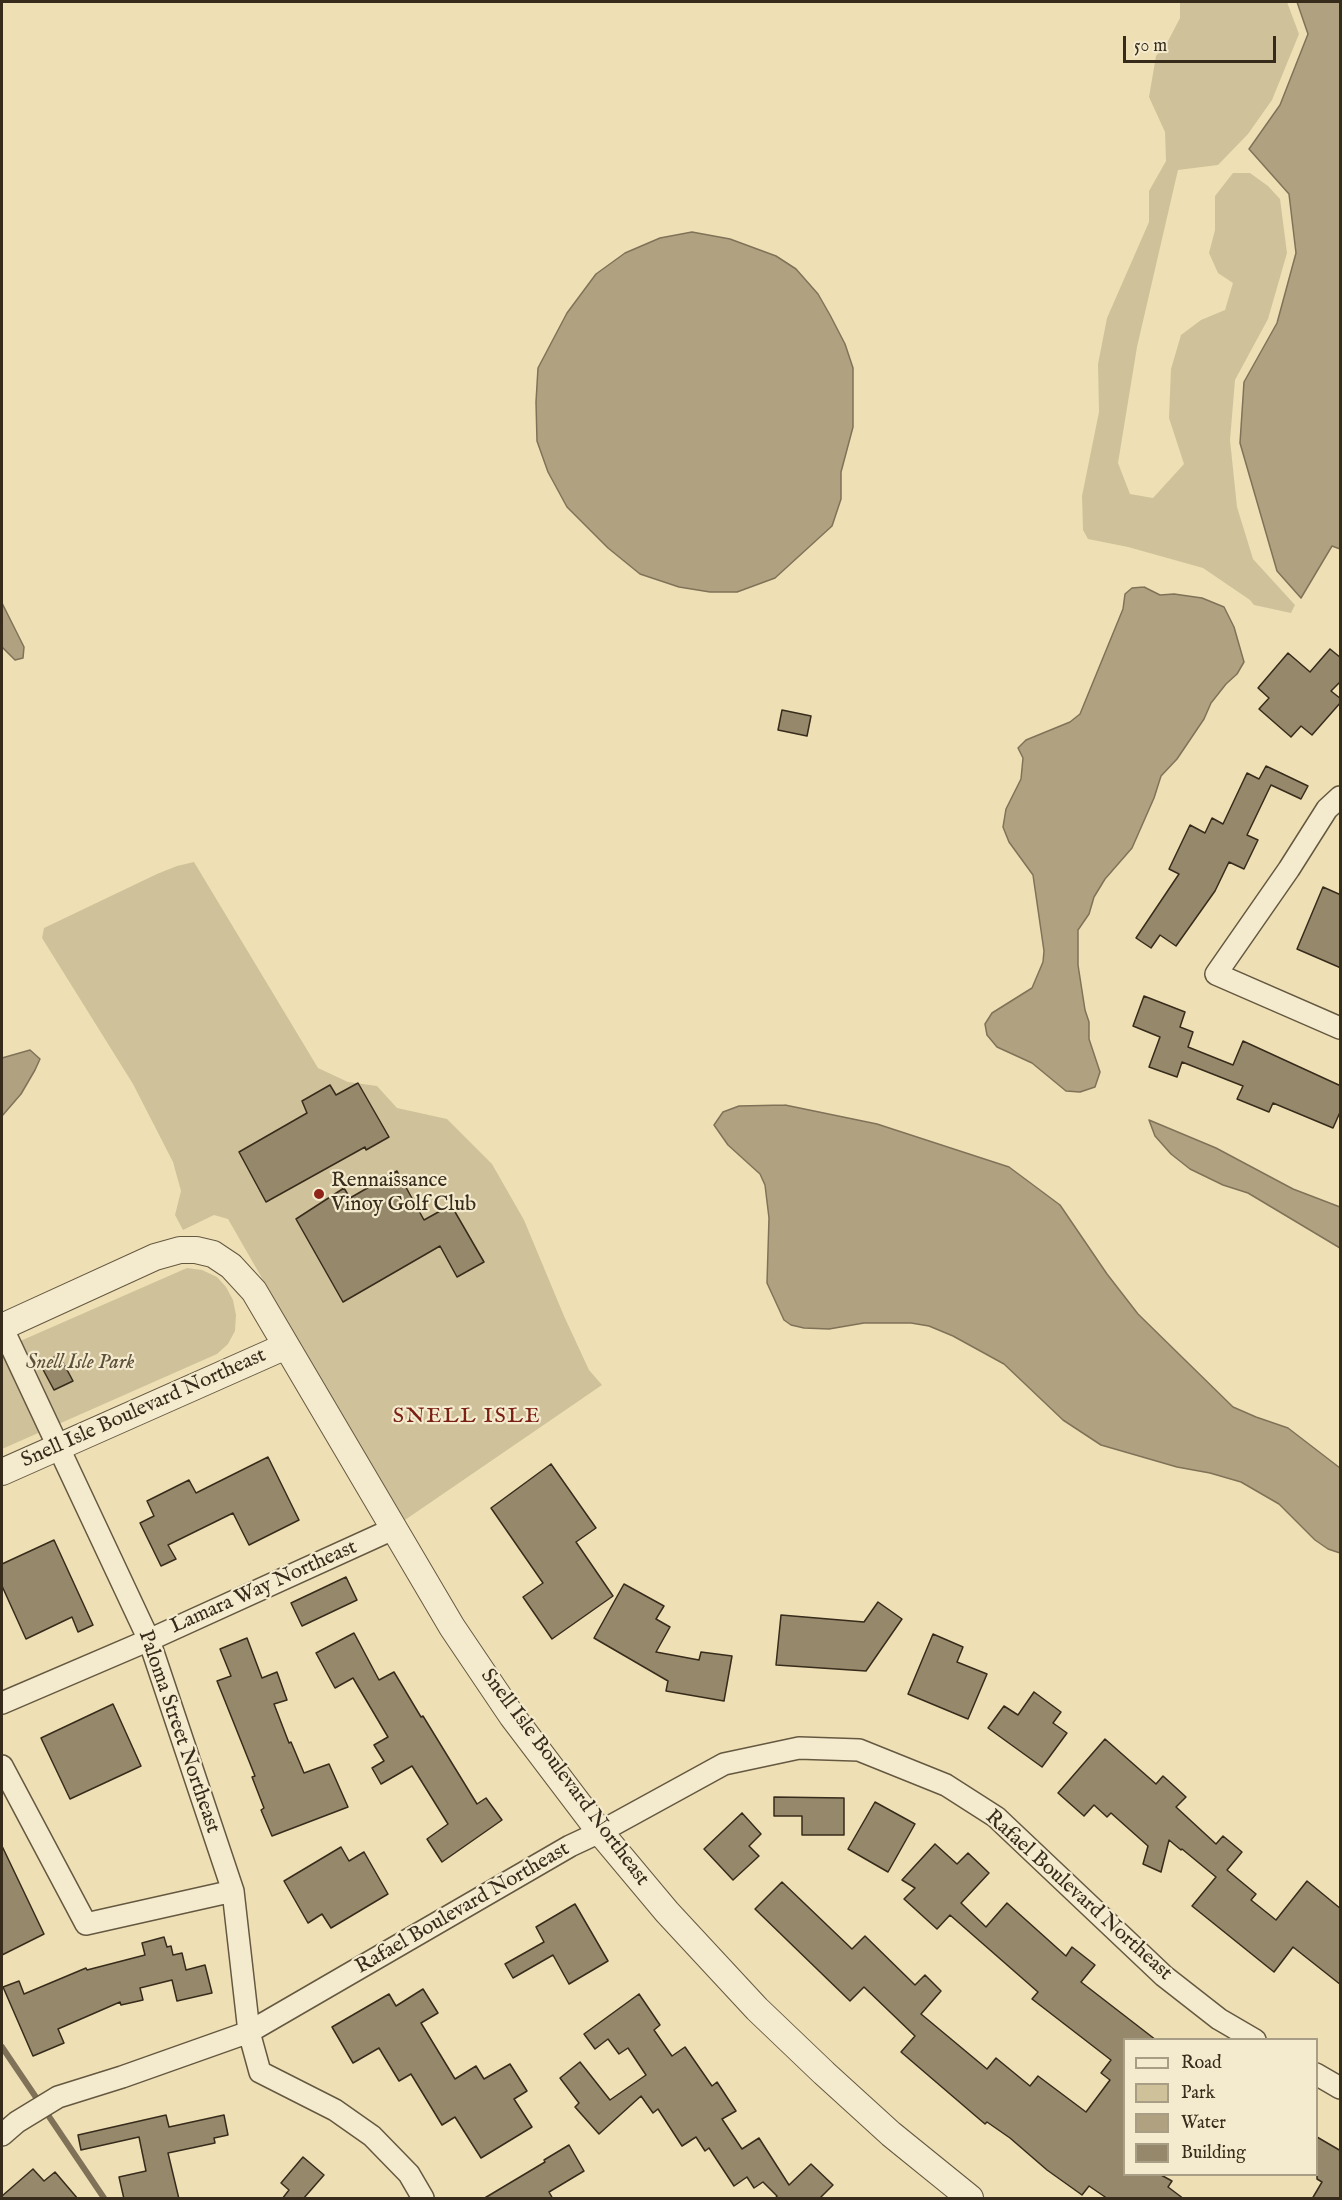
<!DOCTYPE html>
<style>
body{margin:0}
#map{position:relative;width:1342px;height:2200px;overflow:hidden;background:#eee0b4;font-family:"IM FELL English",serif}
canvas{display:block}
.frame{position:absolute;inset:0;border:3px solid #372b1b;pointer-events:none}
.legend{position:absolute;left:1123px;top:2038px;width:195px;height:138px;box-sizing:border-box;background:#f4ebce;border:2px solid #a89e86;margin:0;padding:8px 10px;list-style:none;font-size:18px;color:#372b1b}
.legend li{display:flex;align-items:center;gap:12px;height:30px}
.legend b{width:30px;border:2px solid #a89e86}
.scale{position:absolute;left:1123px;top:36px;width:153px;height:27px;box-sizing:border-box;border:3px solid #372b1b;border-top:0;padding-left:8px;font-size:18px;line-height:21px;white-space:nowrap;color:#372b1b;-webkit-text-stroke:4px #f4ebce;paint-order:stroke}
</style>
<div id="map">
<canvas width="1342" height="2200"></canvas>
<div class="frame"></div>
<ul class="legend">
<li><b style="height:8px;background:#f4ebce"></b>Road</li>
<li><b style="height:16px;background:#cfc19a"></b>Park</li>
<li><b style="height:16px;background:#b0a280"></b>Water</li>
<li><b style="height:16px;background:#96896b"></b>Building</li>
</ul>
<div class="scale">50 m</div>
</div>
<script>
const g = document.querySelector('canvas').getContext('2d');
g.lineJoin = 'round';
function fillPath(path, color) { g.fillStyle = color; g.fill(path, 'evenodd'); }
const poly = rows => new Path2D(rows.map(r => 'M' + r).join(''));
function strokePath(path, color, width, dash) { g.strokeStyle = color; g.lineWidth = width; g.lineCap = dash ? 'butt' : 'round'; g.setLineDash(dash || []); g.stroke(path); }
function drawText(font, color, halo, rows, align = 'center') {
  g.font = font + ' "IM FELL English",serif'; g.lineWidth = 4.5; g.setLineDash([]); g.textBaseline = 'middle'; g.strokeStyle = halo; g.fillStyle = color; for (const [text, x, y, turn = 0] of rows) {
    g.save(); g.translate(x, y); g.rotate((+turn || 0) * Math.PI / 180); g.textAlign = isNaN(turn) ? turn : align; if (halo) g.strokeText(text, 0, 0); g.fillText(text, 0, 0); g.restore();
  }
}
fillPath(poly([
 [1180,2,1287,2,1299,34,1272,100,1248,134,1218,165,1178,170,1137,347,1118,463,1130,494,1153,498,1184,464,1169,418,1171,369,1181,335,1201,320,1225,310,1233,283,1218,273,1209,253,1215,230,1215,196,1233,173,1250,173,1268,186,1280,199,1287,253,1268,319,1235,380,1230,440,1237,507,1253,559,1295,605,1291,613,1254,605,1250,600,1203,568,1128,547,1088,539,1083,530,1082,496,1099,412,1098,364,1107,318,1149,222,1149,191,1166,161,1165,132,1149,97,1156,56,1167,43,1180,18],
 [194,862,318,1068,348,1082,377,1086,397,1108,447,1119,492,1164,524,1220,564,1316,589,1370,602,1385,402,1522,228,1219,214,1215,183,1230,175,1215,181,1191,173,1162,133,1084,42,938,44,928,157,874,177,866],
 [187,1268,202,1270,217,1277,226,1287,233,1300,236,1315,235,1331,228,1344,217,1354,2,1449,2,1349]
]), '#cfc19a');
const water = poly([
 [1297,2,1340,2,1340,549,1332,546,1301,598,1277,571,1240,443,1244,382,1277,323,1296,253,1289,194,1249,149,1280,105,1308,34,1297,2],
 [692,232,730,239,776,256,796,269,818,294,830,315,845,344,853,368,853,427,841,472,841,499,832,526,775,578,737,592,710,592,679,587,640,574,608,548,567,507,548,472,537,441,536,402,538,368,567,313,596,274,625,253,660,238,692,232],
 [1144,587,1160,595,1174,594,1202,598,1224,607,1234,627,1244,662,1237,674,1226,684,1211,703,1204,719,1177,759,1161,776,1154,798,1132,848,1105,879,1094,897,1089,914,1078,930,1078,965,1085,1010,1089,1022,1089,1039,1100,1072,1095,1087,1080,1092,1066,1091,1032,1063,997,1047,987,1035,985,1024,992,1013,1032,988,1043,962,1044,951,1033,875,1009,842,1003,827,1006,809,1021,779,1023,758,1018,748,1026,740,1070,722,1080,714,1123,609,1125,594,1132,588,1144,587],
 [2,603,24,647,23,658,15,660,2,647,2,603],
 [30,1050,40,1059,35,1070,21,1094,2,1116,2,1058,30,1050],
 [785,1105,877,1124,1009,1167,1060,1205,1107,1274,1138,1314,1233,1407,1256,1417,1288,1428,1340,1468,1340,1553,1328,1549,1315,1540,1279,1504,1241,1482,1210,1473,1177,1467,1101,1445,1063,1420,1004,1364,953,1336,929,1326,911,1323,864,1323,829,1329,804,1328,791,1325,784,1320,767,1283,769,1218,765,1185,760,1174,728,1145,714,1125,723,1112,739,1106,785,1105],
 [1149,1120,1216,1148,1293,1189,1340,1207,1340,1248,1248,1193,1223,1185,1190,1169,1171,1154,1155,1136,1149,1120]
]);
fillPath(water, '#b0a280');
strokePath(water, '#807258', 1.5);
strokePath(poly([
 [2,2047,104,2198]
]), '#807258', 6);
const building = poly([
 [1330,649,1341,658,1341,681,1331,691,1341,699,1341,702,1312,735,1301,726,1291,737,1259,709,1269,698,1258,688,1288,653,1310,672,1330,649],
 [782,710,811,716,807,736,778,730,782,710],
 [1266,766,1308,786,1301,799,1271,785,1247,835,1258,840,1244,869,1229,862,1215,891,1176,946,1160,935,1151,948,1136,938,1179,874,1169,869,1190,825,1205,833,1212,818,1223,824,1247,773,1259,779,1266,766],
 [1323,887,1341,895,1341,968,1297,949,1323,887],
 [1144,996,1185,1012,1180,1027,1193,1032,1188,1047,1233,1065,1243,1041,1341,1086,1341,1110,1333,1128,1273,1103,1269,1112,1237,1099,1243,1086,1182,1062,1177,1077,1149,1067,1160,1037,1133,1026,1144,996],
 [358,1083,389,1137,366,1150,365,1147,266,1202,239,1152,307,1113,302,1101,330,1085,336,1095,358,1083],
 [397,1171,424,1220,451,1205,484,1262,457,1277,440,1246,343,1302,296,1219,344,1188,350,1198,397,1171],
 [59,1355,73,1381,54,1390,40,1364,59,1355],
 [268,1457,299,1520,249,1545,233,1513,168,1545,176,1559,161,1566,140,1523,154,1516,147,1501,189,1480,196,1493,268,1457],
 [551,1464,596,1528,576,1542,613,1596,552,1639,523,1597,543,1583,491,1508,551,1464],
 [54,1540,93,1625,78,1632,72,1617,26,1639,2,1586,2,1564,54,1540],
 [346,1577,357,1600,302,1626,291,1603,346,1577],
 [624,1584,664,1606,656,1619,670,1627,656,1652,699,1660,701,1652,732,1656,724,1701,666,1691,668,1681,594,1638,624,1584],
 [878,1602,902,1619,866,1671,776,1665,781,1615,864,1622,878,1602],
 [354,1633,379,1680,394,1672,421,1717,423,1716,477,1804,486,1798,502,1820,442,1862,427,1839,448,1824,412,1766,381,1784,372,1768,384,1761,374,1745,388,1737,353,1678,335,1688,316,1653,354,1633],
 [933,1634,963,1647,957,1662,987,1674,968,1719,908,1694,933,1634],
 [247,1638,262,1678,277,1672,287,1700,274,1704,289,1743,291,1742,304,1773,329,1764,348,1807,272,1836,261,1810,264,1808,252,1777,255,1776,217,1681,231,1676,220,1649,247,1638],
 [1034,1692,1061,1712,1053,1723,1067,1733,1042,1767,988,1728,1004,1706,1018,1715,1034,1692],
 [113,1704,141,1766,70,1799,41,1738,113,1704],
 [1105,1739,1156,1784,1163,1776,1186,1797,1176,1807,1216,1844,1223,1836,1242,1852,1227,1870,1256,1894,1251,1900,1276,1920,1307,1881,1341,1909,1341,1985,1293,1947,1274,1972,1192,1906,1216,1877,1182,1849,1181,1850,1169,1840,1161,1872,1143,1864,1148,1846,1111,1813,1107,1817,1094,1805,1084,1816,1058,1793,1105,1739],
 [774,1797,844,1798,844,1835,802,1835,802,1816,774,1816,774,1797],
 [875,1802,915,1824,888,1872,848,1849,875,1802],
 [742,1813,761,1834,749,1846,759,1856,733,1880,704,1849,742,1813],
 [935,1844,957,1864,968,1853,989,1873,961,1903,986,1927,1007,1903,1066,1956,1072,1947,1095,1965,1081,1982,1156,2040,1125,2040,1125,2175,1161,2175,1172,2181,1168,2187,1184,2199,1108,2199,1089,2186,1082,2195,1047,2170,1010,2138,987,2122,985,2124,901,2052,915,2036,864,1987,850,2001,755,1909,782,1882,852,1949,865,1936,915,1985,925,1975,941,1991,921,2014,987,2069,996,2058,1030,2086,1038,2076,1086,2112,1110,2080,1101,2073,1111,2060,1032,1999,1038,1992,950,1915,937,1929,904,1899,915,1888,902,1880,935,1844],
 [2,1846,44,1934,2,1955,2,1846],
 [341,1847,349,1861,364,1852,388,1894,331,1928,322,1914,308,1923,284,1881,341,1847],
 [575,1904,608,1961,569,1984,553,1955,513,1978,505,1964,544,1942,536,1927,575,1904],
 [164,1937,167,1947,171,1946,173,1955,182,1953,186,1970,205,1965,212,1993,177,2001,172,1980,140,1988,143,2000,121,2005,120,2002,58,2029,64,2043,33,2056,3,1987,19,1981,24,1994,86,1968,87,1970,145,1955,142,1943,164,1937],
 [423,1989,438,2013,421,2023,455,2079,476,2066,484,2079,510,2064,527,2091,514,2099,532,2127,481,2158,455,2117,442,2125,411,2074,399,2081,379,2048,353,2063,332,2027,389,1994,396,2006,423,1989],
 [639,1994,660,2025,654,2030,672,2056,685,2047,712,2086,717,2082,736,2111,722,2119,742,2149,759,2138,789,2185,811,2164,833,2185,819,2199,775,2199,777,2196,763,2182,754,2188,747,2177,734,2186,709,2148,705,2151,696,2137,682,2146,658,2109,653,2113,641,2096,599,2134,575,2107,579,2103,560,2078,580,2062,610,2100,646,2075,628,2048,619,2054,608,2039,595,2049,584,2034,639,1994],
 [166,2115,169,2127,224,2115,228,2135,214,2138,215,2143,168,2153,179,2199,124,2199,119,2177,146,2171,139,2137,81,2150,78,2135,166,2115],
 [1317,2137,1341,2151,1341,2199,1312,2199,1322,2182,1317,2179,1317,2137],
 [569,2145,584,2171,549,2192,553,2199,483,2199,545,2162,544,2160,569,2145],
 [303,2157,324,2175,303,2199,282,2199,289,2190,281,2183,303,2157],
 [33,2169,44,2181,55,2172,78,2199,2,2199,2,2196,33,2169]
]);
fillPath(building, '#96896b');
strokePath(building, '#372b1b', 1.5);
const minor = poly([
 [1340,797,1327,809,1289,869,1216,974,1340,1028],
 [2,1327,149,1640,233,1891,249,2032,570,1846,600,1832,724,1764,799,1748,859,1750,946,1785,996,1817,1164,1976,1219,2019,1255,2040],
 [2,1703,149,1640,393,1529],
 [2,1766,86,1924,233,1891],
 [1316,2074,1340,2088],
 [2,2135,17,2122,58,2097,122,2077,249,2032,260,2072,335,2110,372,2136,409,2174,423,2198]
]);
const tertiary = poly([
 [2,1327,155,1257,180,1250,196,1250,213,1254,231,1266,254,1291,452,1627,512,1716,600,1832,667,1912,757,2009,824,2073,891,2134,970,2198],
 [2,1472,286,1346]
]);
strokePath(minor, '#655841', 24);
strokePath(tertiary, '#655841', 28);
strokePath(minor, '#f4ebce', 21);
strokePath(tertiary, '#f4ebce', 26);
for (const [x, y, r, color] of [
 [319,1194,6,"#8f2418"]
]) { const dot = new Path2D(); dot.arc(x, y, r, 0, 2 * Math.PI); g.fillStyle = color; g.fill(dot); strokePath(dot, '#f4ebce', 2); }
drawText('21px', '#372b1b', '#f4ebce', [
 ["Rennaissance",331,1182],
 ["Vinoy Golf Club",331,1206]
], 'left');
drawText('italic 21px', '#5d503b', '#f4ebce', [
 ["Snell Isle Park",80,1364]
]);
drawText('21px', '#372b1b', '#f4ebce', [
 ["Snell Isle Boulevard Northeast",144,1409,-24],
 ["Lamara Way Northeast",264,1588,-24],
 ["Paloma Street Northeast",178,1732,71],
 ["Snell Isle Boulevard Northeast",564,1778,53],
 ["Rafael Boulevard Northeast",1078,1896,42],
 ["Rafael Boulevard Northeast",463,1909,-30]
]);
g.letterSpacing = '1.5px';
drawText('22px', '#7a1f14', '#f4ebce', [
 ["SNELL ISLE",467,1417]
]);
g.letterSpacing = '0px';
</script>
